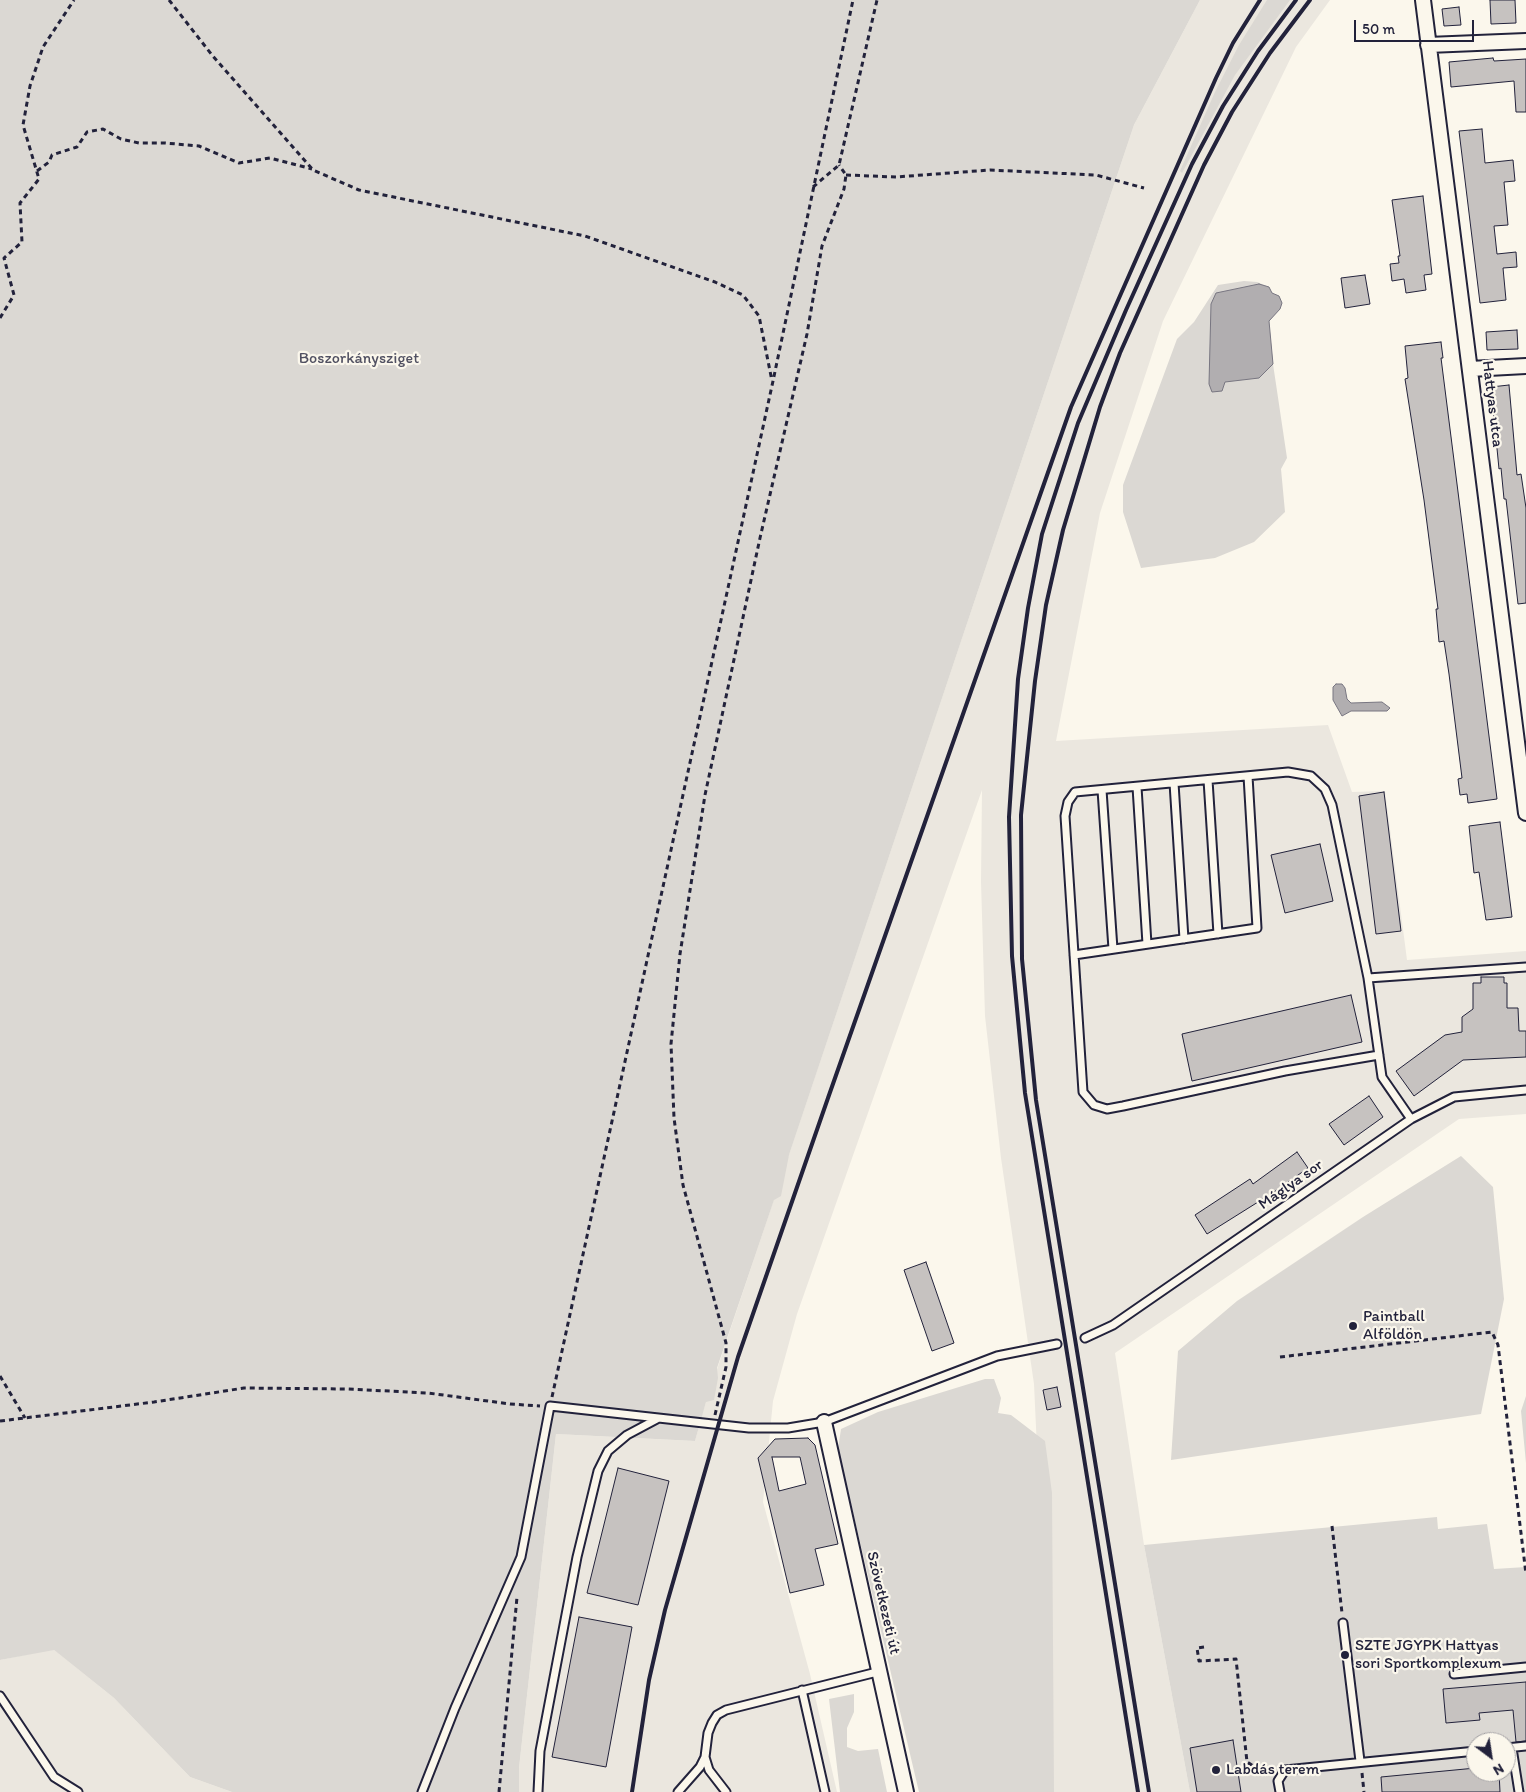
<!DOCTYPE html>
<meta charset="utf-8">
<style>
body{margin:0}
#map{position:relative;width:1526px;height:1792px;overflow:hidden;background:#fbf7ec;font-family:Itim,sans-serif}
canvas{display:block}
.north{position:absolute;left:1466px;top:1732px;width:50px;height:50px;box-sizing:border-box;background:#fbf7ec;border:1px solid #a4a2a5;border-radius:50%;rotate:149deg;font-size:14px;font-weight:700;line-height:20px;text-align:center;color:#22223b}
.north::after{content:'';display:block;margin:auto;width:18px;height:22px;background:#22223b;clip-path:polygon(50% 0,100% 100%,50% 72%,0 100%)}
.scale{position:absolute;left:1354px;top:20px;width:120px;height:22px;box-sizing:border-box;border:2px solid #22223b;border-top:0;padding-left:6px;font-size:15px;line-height:18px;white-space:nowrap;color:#22223b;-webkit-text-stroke:4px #fbf7ec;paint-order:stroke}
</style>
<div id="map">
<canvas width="1526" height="1792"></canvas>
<div class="north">N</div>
<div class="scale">50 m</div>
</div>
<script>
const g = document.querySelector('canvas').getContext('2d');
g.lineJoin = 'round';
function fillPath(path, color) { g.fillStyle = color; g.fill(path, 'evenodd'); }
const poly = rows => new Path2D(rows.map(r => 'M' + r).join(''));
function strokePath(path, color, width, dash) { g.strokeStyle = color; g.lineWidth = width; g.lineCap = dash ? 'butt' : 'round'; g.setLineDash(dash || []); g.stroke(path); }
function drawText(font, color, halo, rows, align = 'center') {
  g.font = font + ' Itim,sans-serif'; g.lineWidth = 4.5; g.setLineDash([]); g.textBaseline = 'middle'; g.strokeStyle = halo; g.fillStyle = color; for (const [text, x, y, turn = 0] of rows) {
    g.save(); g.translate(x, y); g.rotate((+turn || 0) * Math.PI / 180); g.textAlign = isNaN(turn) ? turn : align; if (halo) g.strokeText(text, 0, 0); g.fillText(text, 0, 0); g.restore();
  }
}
fillPath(poly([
 [1200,0,1330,0,1296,47,1163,321,1100,513,1056,741,1328,725,1352,792,1385,791,1407,960,1526,951,1526,1114,1459,1119,1115,1353,1144,1545,1190,1792,1053,1792,1034,1384,1001,1158,985,1016,981,882,982,790,797,1314,773,1401,763,1502,810,1674,837,1792,519,1792,519,1768,556,1434,695,1441,702,1414,1134,125],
 [53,1649,114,1698,190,1777,232,1792,0,1792,0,1660]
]), '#ebe7df');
fillPath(poly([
 [0,0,1200,0,1134,125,789,1155,781,1196,774,1200,717,1368,718,1378,714,1400,706,1402,695,1441,556,1434,519,1768,519,1792,232,1792,190,1777,114,1698,54,1650,0,1660],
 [1267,0,1290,0,1235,75,1182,173,1180,171,1215,92,1239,45],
 [1244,281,1257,282,1269,287,1272,293,1279,296,1282,303,1280,309,1269,321,1273,364,1287,458,1281,469,1285,512,1254,542,1215,558,1141,568,1123,512,1123,485,1177,339,1194,322,1218,285],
 [1461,1156,1493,1187,1504,1299,1481,1414,1171,1460,1178,1351,1237,1301,1363,1217],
 [985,1379,994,1379,1001,1398,998,1413,1011,1415,1045,1441,1052,1493,1054,1792,919,1792,838,1449,841,1429,878,1412],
 [1526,1396,1526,1463,1521,1411],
 [1437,1517,1438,1529,1487,1524,1494,1569,1526,1567,1526,1792,1190,1792,1144,1545],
 [1476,1742,1506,1742,1506,1772,1476,1772],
 [854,1694,854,1712,847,1728,847,1747,858,1751,878,1749,887,1792,840,1792,829,1699]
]), '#dbd8d3');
const water = poly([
 [1259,284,1269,287,1272,293,1279,296,1282,303,1280,309,1269,321,1273,364,1259,378,1225,382,1222,391,1212,392,1209,384,1211,304,1216,293,1259,284],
 [1336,684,1342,684,1345,688,1347,699,1351,703,1382,702,1390,708,1387,711,1351,711,1342,716,1333,700,1333,687,1336,684]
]);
fillPath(water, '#b1aeb0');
strokePath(water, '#787681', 1);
const building = poly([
 [1490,0,1515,0,1516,23,1491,24,1490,0],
 [1459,7,1461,25,1444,26,1442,9,1459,7],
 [1493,58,1494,61,1526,59,1526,112,1516,112,1514,81,1451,87,1449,62,1493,58],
 [1482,129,1485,163,1513,160,1515,181,1504,182,1508,225,1494,226,1497,254,1516,252,1517,267,1503,268,1506,300,1480,303,1459,131,1482,129],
 [1423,196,1432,274,1424,275,1426,290,1406,293,1404,279,1392,281,1390,264,1399,263,1398,256,1400,256,1392,200,1423,196],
 [1365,275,1370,304,1345,308,1341,278,1365,275],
 [1517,330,1518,349,1487,350,1486,332,1517,330],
 [1441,342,1443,358,1441,358,1497,799,1468,803,1467,794,1460,795,1458,779,1462,778,1449,674,1444,641,1439,642,1436,609,1438,609,1424,500,1405,379,1408,378,1405,346,1441,342],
 [1509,385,1517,475,1521,474,1526,508,1526,603,1518,604,1506,499,1504,499,1501,468,1499,469,1491,387,1509,385],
 [1384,792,1401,931,1376,934,1359,796,1384,792],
 [1500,822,1512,917,1486,920,1479,872,1474,873,1469,826,1500,822],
 [1320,844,1333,901,1285,913,1271,855,1320,844],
 [1481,977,1504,977,1504,983,1507,983,1507,1008,1518,1008,1519,1031,1526,1031,1526,1057,1463,1060,1414,1096,1396,1071,1445,1035,1462,1032,1462,1017,1473,1009,1473,983,1481,983,1481,977],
 [1351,995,1362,1042,1192,1081,1182,1034,1351,995],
 [1369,1096,1383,1117,1344,1145,1329,1124,1369,1096],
 [1297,1152,1308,1168,1274,1192,1207,1234,1195,1215,1250,1179,1253,1184,1297,1152],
 [926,1262,954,1343,932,1351,904,1270,926,1262],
 [1057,1387,1061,1407,1047,1410,1043,1390,1057,1387],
 [808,1438,815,1445,838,1544,815,1549,824,1585,790,1593,758,1458,775,1439,808,1438],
 [772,1457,800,1457,806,1484,779,1491,772,1457],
 [618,1468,669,1481,638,1605,587,1593,618,1468],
 [579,1617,632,1627,606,1767,552,1757,579,1617],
 [1526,1682,1526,1741,1516,1742,1513,1710,1479,1713,1480,1720,1446,1723,1443,1689,1526,1682],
 [1233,1740,1241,1792,1197,1792,1190,1748,1233,1740],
 [1476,1768,1476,1772,1499,1772,1500,1792,1382,1792,1381,1777,1476,1768]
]);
fillPath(building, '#c6c2c0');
strokePath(building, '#22223b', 1);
const service = poly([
 [1208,780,1218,934],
 [1174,783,1184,939],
 [1137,787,1147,944],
 [1102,790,1113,949],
 [1074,955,1257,928,1248,776],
 [1368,978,1382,1077,1411,1119],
 [1379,1055,1285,1071,1123,1106,1107,1109,1094,1105,1083,1092,1065,816,1068,802,1075,792,1288,772,1311,776,1325,789,1332,805,1368,978,1526,967],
 [1085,1338,1113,1325,1411,1119,1454,1097,1526,1090],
 [1343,1623,1360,1761],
 [1454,1674,1526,1667],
 [802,1690,825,1792],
 [0,1696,54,1777,78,1792],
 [1506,1748,1526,1746],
 [1512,1748,1519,1792],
 [705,1757,709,1770,726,1792],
 [422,1792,455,1708,521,1557,550,1406,749,1428,788,1428,824,1422,997,1356,1057,1344],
 [538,1792,540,1751,577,1557,598,1471,608,1451,627,1435,657,1419],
 [678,1792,700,1767,705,1757,708,1733,712,1723,717,1715,726,1710,881,1671],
 [1280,1792,1278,1781,1285,1770,1476,1751]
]);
const minor = poly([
 [1423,0,1526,813],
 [1428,45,1526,41],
 [1470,369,1526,366],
 [824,1422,906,1792]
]);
strokePath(service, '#22223b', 11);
strokePath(minor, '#22223b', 18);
strokePath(poly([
 [169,0,212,55,313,170,359,190,585,236,715,282,743,295,759,316,772,381],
 [37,171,49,162,52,155,77,147,87,132,103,129,121,139,139,143,165,143,199,146,239,163,270,158,312,169],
 [846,175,896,177,990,170,1096,175,1144,188],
 [813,187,839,165,877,0],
 [0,318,14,295,4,258,22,242,20,203,39,179,23,125,30,86,43,47,74,0],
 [1280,1357,1492,1332,1498,1345,1526,1574],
 [0,1376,25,1418],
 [552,1397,773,381,853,0],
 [715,1415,726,1367,726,1343,683,1185,674,1118,671,1044,680,954,705,795,760,538,807,334,822,246,844,189,846,175,839,165],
 [0,1421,154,1402,244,1388,348,1389,428,1393,510,1404,540,1406],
 [1332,1526,1342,1613],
 [1204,1647,1197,1648,1199,1661,1236,1659,1247,1762,1269,1776],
 [1362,1773,1364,1792],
 [499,1792,517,1597]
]), '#22223b', 3, [5, 4]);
strokePath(service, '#fbf7ec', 7);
strokePath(minor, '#fbf7ec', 14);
strokePath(poly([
 [632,1792,649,1680,665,1610,738,1357,828,1098,1071,407,1216,78,1233,43,1260,0],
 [1138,1792,1025,1093,1012,956,1009,817,1018,679,1028,608,1042,534,1078,423,1126,310,1192,164,1223,106,1258,51,1296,0],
 [1149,1792,1036,1100,1022,959,1021,815,1035,681,1046,605,1063,530,1100,407,1120,353,1204,165,1232,112,1270,53,1310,0]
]), '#22223b', 4);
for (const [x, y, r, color] of [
 [1353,1326,5,"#22223b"],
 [1345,1655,5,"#22223b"],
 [1216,1770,5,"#22223b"]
]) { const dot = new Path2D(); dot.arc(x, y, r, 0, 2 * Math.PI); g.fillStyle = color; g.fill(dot); strokePath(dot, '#fbf7ec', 2); }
drawText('16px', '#505061', '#fbf7ec', [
 ["Boszorkánysziget",359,359]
]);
drawText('16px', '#22223b', '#fbf7ec', [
 ["Hattyas utca",1492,404,83],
 ["Máglya sor",1291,1185,-35],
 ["Szövetkezeti út",883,1603,77]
]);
drawText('16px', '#22223b', '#fbf7ec', [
 ["Paintball",1363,1317],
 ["Alföldön",1363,1335],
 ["SZTE JGYPK Hattyas",1355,1646],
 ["sori Sportkomplexum",1355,1664],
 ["Labdás terem",1226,1770]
], 'left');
</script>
